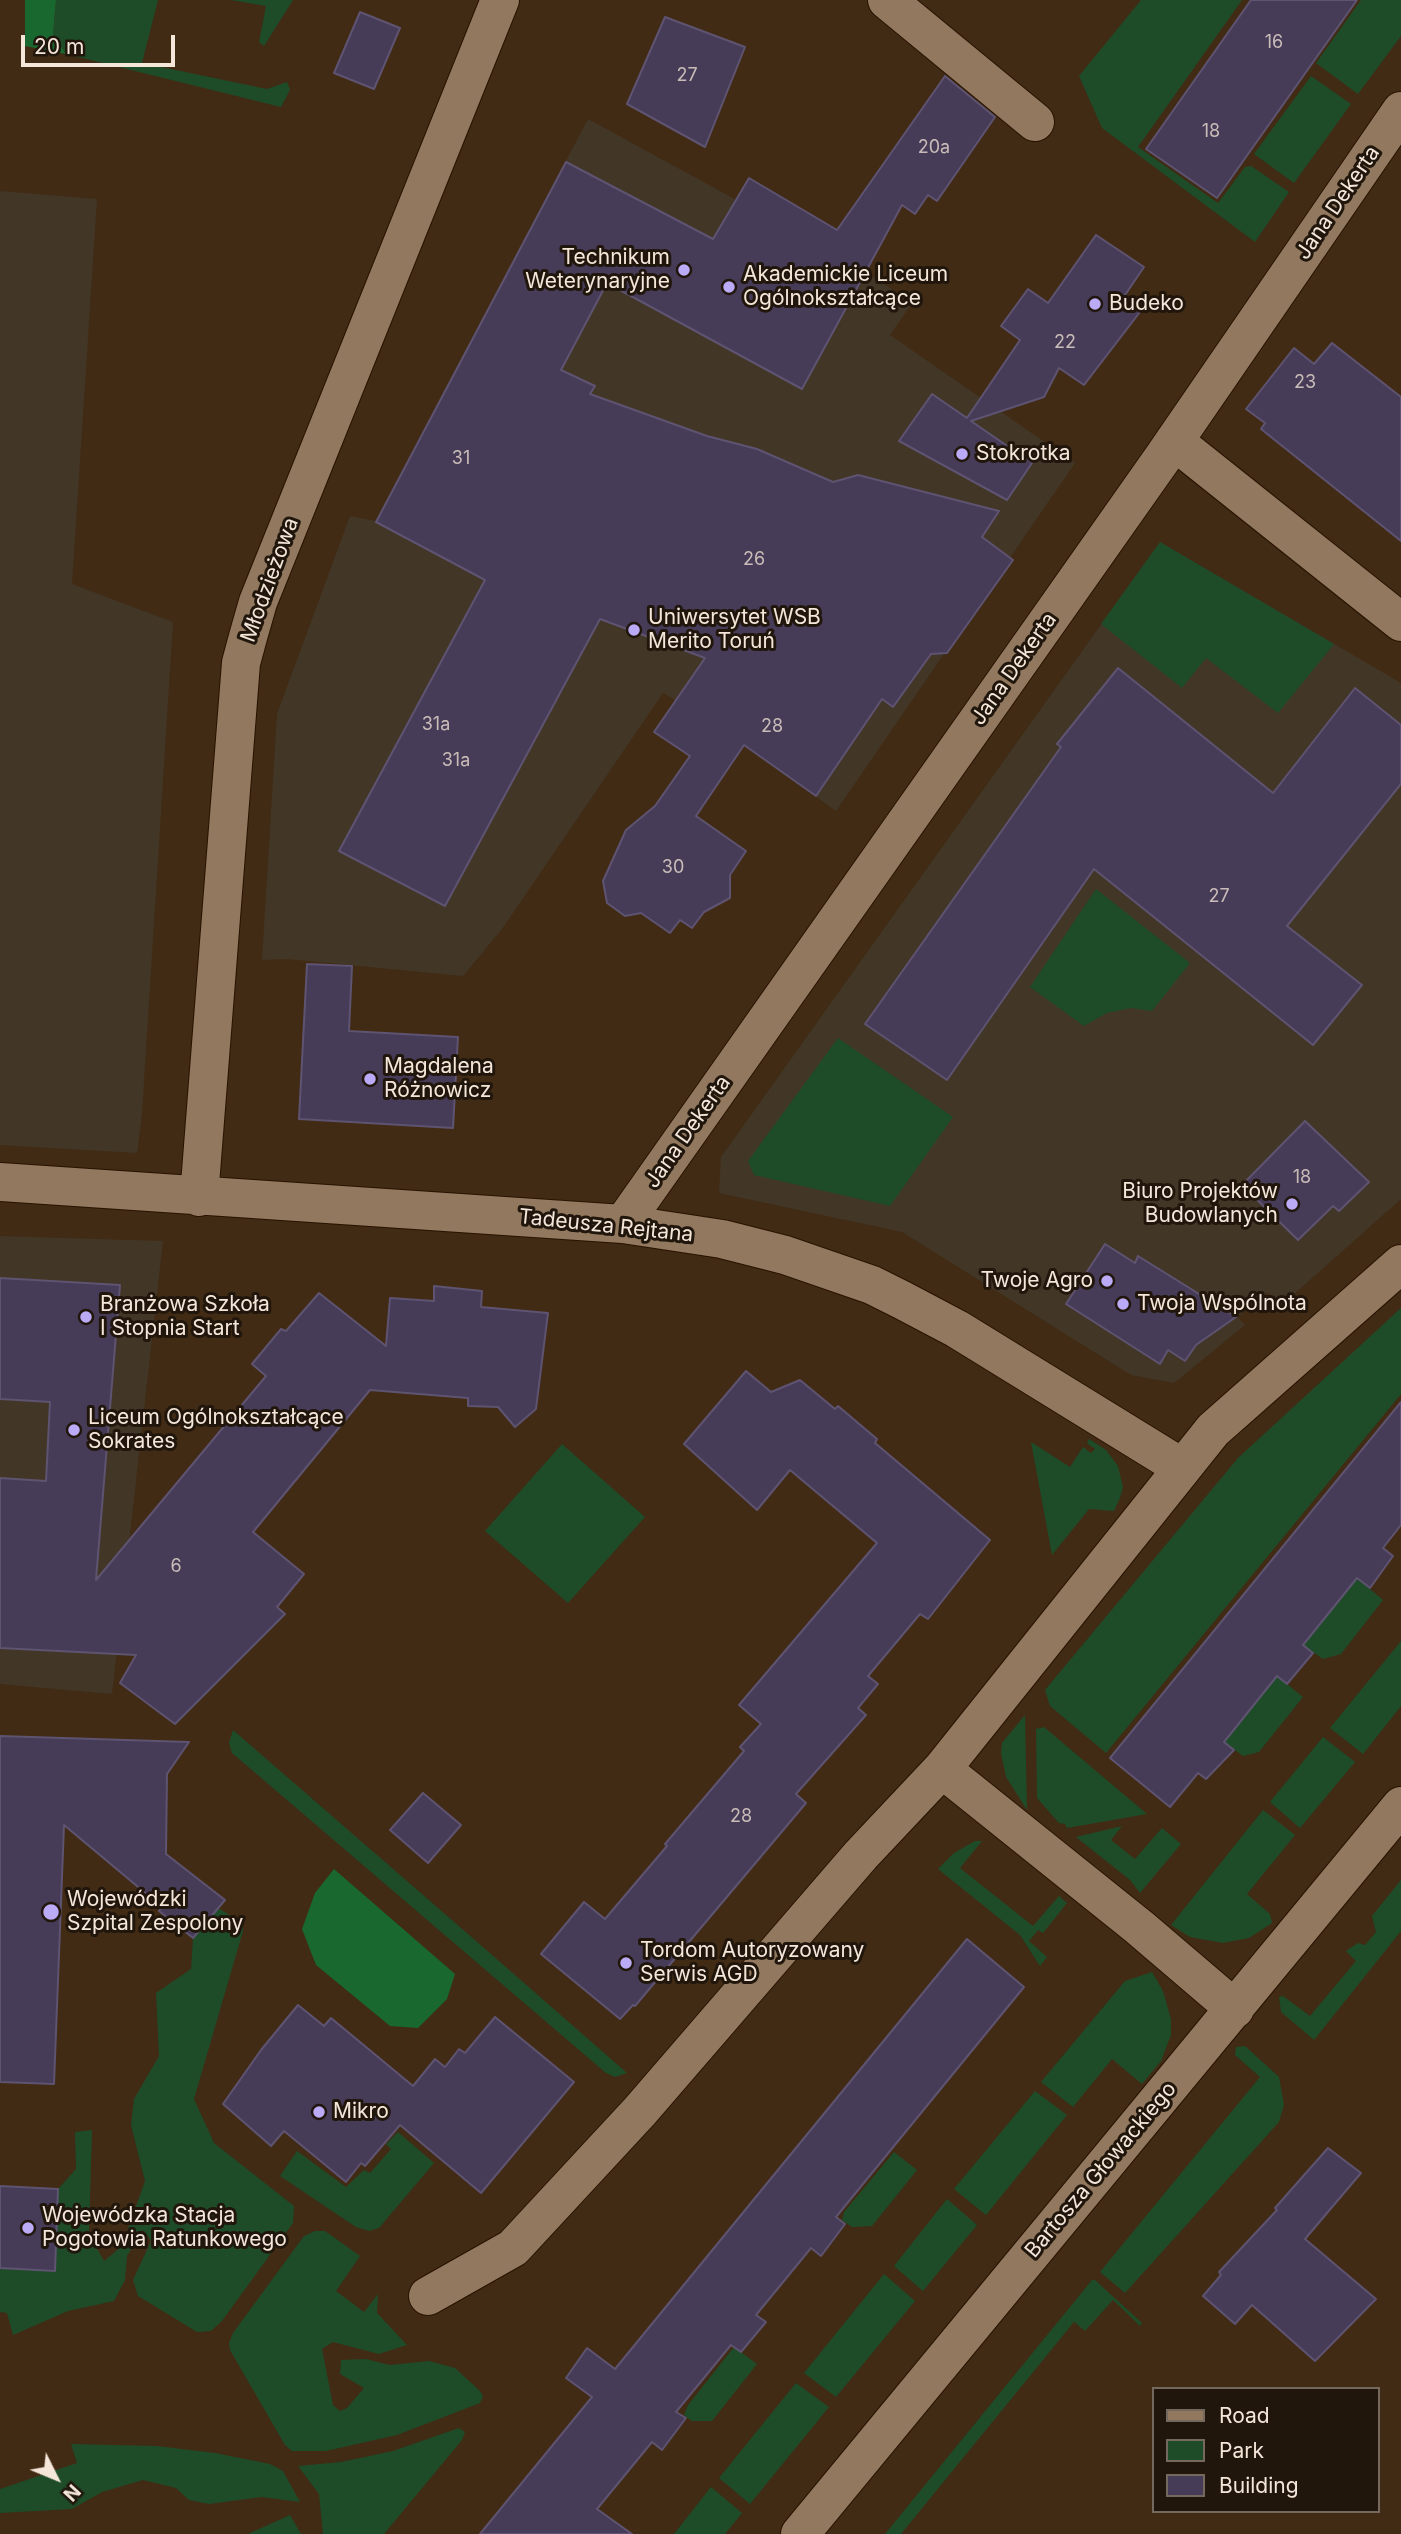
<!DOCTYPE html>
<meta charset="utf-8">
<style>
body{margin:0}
#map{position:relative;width:1401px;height:2534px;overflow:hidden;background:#412b14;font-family:Inter,sans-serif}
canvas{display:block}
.legend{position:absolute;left:1152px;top:2387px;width:228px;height:126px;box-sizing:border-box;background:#20160c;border:2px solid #75695e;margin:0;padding:9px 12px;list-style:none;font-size:21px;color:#f4e6d8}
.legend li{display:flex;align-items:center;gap:14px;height:35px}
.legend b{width:35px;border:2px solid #75695e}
.north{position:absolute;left:21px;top:2443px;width:70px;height:70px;-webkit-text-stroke:5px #20160c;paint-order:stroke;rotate:133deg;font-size:19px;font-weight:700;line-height:28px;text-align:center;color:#f4e6d8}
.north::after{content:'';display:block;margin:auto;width:24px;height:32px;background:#f4e6d8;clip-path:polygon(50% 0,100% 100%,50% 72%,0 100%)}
.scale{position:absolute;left:21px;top:35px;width:154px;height:32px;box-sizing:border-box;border:4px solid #f4e6d8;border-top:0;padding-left:9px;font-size:21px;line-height:24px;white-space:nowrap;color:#f4e6d8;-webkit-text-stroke:5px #20160c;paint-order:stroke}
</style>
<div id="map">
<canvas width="1401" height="2534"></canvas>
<ul class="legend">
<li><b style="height:9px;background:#91785e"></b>Road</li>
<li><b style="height:19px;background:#1e4c29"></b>Park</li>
<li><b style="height:19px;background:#473c58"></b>Building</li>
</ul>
<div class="north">N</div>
<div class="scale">20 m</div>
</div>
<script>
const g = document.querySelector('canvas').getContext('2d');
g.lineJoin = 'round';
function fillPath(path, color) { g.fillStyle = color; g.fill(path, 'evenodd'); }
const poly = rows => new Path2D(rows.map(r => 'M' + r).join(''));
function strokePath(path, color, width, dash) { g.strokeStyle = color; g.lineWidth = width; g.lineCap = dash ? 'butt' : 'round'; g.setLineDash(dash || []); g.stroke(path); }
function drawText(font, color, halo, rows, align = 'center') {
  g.font = font + ' Inter,sans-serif'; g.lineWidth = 6; g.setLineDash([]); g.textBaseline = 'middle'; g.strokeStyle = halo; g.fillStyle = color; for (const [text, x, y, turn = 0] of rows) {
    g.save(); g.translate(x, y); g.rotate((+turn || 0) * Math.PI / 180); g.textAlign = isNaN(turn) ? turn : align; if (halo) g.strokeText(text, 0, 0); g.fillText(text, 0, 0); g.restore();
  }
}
fillPath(poly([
 [588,119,828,250,913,302,890,335,1075,463,836,811,704,717,663,693,502,929,463,976,287,959,262,960,277,714,350,516,376,521],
 [0,191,97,199,72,584,173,622,142,1113,137,1153,0,1145],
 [1160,542,1401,683,1401,1199,1282,1305,1267,1292,1237,1317,1245,1325,1174,1383,1131,1375,902,1232,719,1193,721,1157],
 [0,1236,163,1241,112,1694,0,1684]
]), '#423627');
fillPath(poly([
 [56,0,158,0,142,63,267,89,287,82,290,90,281,107,66,54,53,34],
 [231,0,293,0,264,46,259,42,266,6],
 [1141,0,1242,0,1138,147,1218,203,1245,167,1251,166,1289,192,1255,242,1102,128,1079,76],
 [1361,0,1401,0,1401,36,1358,94,1316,63],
 [1311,76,1351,104,1294,183,1254,154],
 [1160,542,1334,644,1278,713,1206,658,1182,688,1101,624],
 [1096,889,1190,963,1152,1011,1131,1008,1107,1013,1084,1026,1030,987],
 [838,1038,953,1117,890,1206,754,1175,748,1161],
 [1401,1308,1401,1394,1106,1753,1050,1706,1045,1690,1238,1458],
 [1089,1439,1106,1450,1118,1466,1123,1487,1120,1498,1114,1511,1089,1509,1052,1555,1031,1442,1070,1467,1083,1447,1091,1453,1095,1449,1087,1443],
 [562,1444,645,1517,568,1603,485,1531],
 [1357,1578,1383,1600,1341,1654,1323,1659,1303,1645],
 [1401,1641,1401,1706,1363,1754,1330,1728],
 [1277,1676,1303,1697,1259,1752,1243,1756,1224,1742],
 [1025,1715,1027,1810,1006,1777,1001,1753,1002,1743],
 [1044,1727,1147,1814,1067,1828,1065,1824,1059,1823,1037,1798,1036,1729],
 [233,1730,483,1947,627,2073,615,2077,606,2073,232,1753,229,1743],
 [1323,1737,1355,1762,1300,1828,1270,1802],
 [1263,1810,1295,1835,1247,1894,1270,1914,1272,1923,1249,1938,1223,1943,1190,1937,1171,1925],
 [1122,1826,1111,1840,1135,1859,1162,1828,1181,1844,1140,1893,1130,1880,1076,1837],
 [975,1841,982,1841,960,1868,1033,1926,1059,1896,1067,1903,1043,1933,1038,1930,1029,1941,1047,1957,1040,1966,1020,1935,938,1869,954,1853],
 [1401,1880,1401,1931,1314,2040,1281,2012,1279,1997,1283,1996,1310,2016,1356,1961,1346,1951,1358,1943,1365,1945,1376,1932,1372,1916],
 [218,1908,243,1923,243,1931,194,2099,214,2143,294,2206,293,2223,222,2321,211,2331,197,2332,138,2296,133,2280,151,2241,143,2230,127,2256,125,2280,114,2301,68,2311,13,2335,7,2313,0,2312,0,2268,55,2271,58,2189,76,2169,75,2132,92,2130,89,2234,104,2261,122,2246,145,2181,131,2125,134,2099,159,2056,156,1993,191,1969,193,1938],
 [1152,1972,1163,1991,1171,2019,1171,2035,1161,2061,1142,2084,1112,2059,1073,2107,1041,2082,1125,1981],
 [1245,2046,1279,2077,1284,2105,1279,2122,1125,2293,1100,2272,1260,2077,1235,2055,1236,2047],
 [1035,2091,1067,2115,986,2215,954,2189],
 [398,2132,434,2163,379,2228,369,2231,356,2227,280,2176,297,2151,346,2187,364,2170,370,2173,391,2149,386,2144],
 [894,2152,917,2170,872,2226,852,2227,842,2220,844,2212],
 [947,2199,977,2225,923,2291,894,2266],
 [315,2231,325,2231,360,2256,336,2291,364,2312,378,2294,377,2313,407,2345,379,2354,333,2342,322,2349,333,2405,340,2411,347,2408,364,2388,340,2374,341,2360,366,2359,390,2365,429,2361,455,2368,480,2391,483,2396,480,2403,397,2435,326,2451,292,2451,285,2445,230,2350,229,2343,233,2333,304,2236],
 [884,2274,915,2301,836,2397,804,2373],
 [1092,2280,1095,2280,1142,2323,1140,2326,1113,2300,1085,2331,1074,2322,901,2534,885,2534],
 [734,2347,757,2364,712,2421,692,2421,684,2415,688,2405],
 [796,2383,829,2407,750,2504,719,2478],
 [459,2428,465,2432,462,2440,384,2534,323,2534,319,2494,298,2466,341,2462,393,2451],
 [71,2444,157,2446,215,2453,270,2464,283,2471,300,2502,262,2497,209,2504,189,2500,176,2488,143,2480,102,2492,72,2509,0,2513,0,2489,77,2463],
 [711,2487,742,2513,730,2528,725,2534,674,2534],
 [290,2515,301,2534,248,2534]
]), '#1e4c29');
fillPath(poly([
 [25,0,56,0,53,34,66,54,25,46],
 [334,1869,455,1974,447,1999,418,2028,390,2026,316,1965,302,1929,315,1893]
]), '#186830');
const building = poly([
 [1251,0,1357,0,1217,198,1146,149,1251,0],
 [360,12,400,28,374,89,334,73,360,12],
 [665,17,745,47,705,147,627,104,665,17],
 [945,76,995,117,937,201,928,195,915,214,902,205,802,389,607,283,561,370,595,386,590,394,707,436,757,449,833,482,858,475,999,511,982,537,1013,560,947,653,931,654,893,707,882,699,816,796,744,745,696,816,746,851,730,875,730,898,704,912,692,928,680,920,670,933,641,913,625,916,607,903,603,881,626,830,655,806,690,756,654,732,705,658,600,619,445,906,339,851,485,580,376,522,566,162,713,239,749,178,837,230,945,76],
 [1096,235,1144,267,1125,295,1143,308,1084,385,1059,368,1044,397,971,421,1032,463,1007,500,899,441,932,394,967,418,1020,340,1001,326,1028,289,1048,303,1096,235],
 [1332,343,1401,397,1401,541,1261,429,1265,423,1246,409,1294,348,1314,364,1332,343],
 [1118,668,1273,793,1355,688,1401,725,1401,784,1287,926,1362,985,1313,1045,1094,869,947,1080,865,1024,1061,747,1057,744,1118,668],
 [307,964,352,966,349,1031,458,1037,453,1128,299,1119,307,964],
 [1305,1121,1369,1182,1339,1211,1333,1206,1298,1240,1242,1185,1305,1121],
 [1105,1244,1135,1263,1138,1256,1236,1317,1196,1345,1185,1361,1168,1350,1160,1364,1066,1304,1105,1244],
 [0,1278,120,1285,96,1580,266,1376,252,1364,281,1329,286,1331,319,1293,386,1346,390,1298,434,1301,434,1286,482,1291,481,1307,548,1313,536,1409,515,1427,498,1407,468,1406,468,1398,370,1390,253,1532,304,1574,277,1607,285,1614,175,1724,120,1683,136,1655,0,1648,0,1478,46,1481,50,1402,0,1399,0,1278],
 [746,1371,771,1392,800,1380,835,1409,838,1406,877,1439,875,1443,990,1540,928,1619,920,1614,868,1676,878,1684,858,1708,866,1715,796,1794,806,1803,635,2006,633,2005,620,2019,541,1954,584,1902,605,1919,667,1846,665,1844,744,1751,740,1747,761,1724,739,1705,877,1543,790,1470,757,1510,684,1444,746,1371],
 [1401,1402,1401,1525,1383,1548,1393,1556,1370,1588,1357,1578,1303,1645,1313,1653,1287,1684,1277,1676,1224,1742,1234,1750,1206,1779,1198,1773,1170,1807,1110,1758,1401,1402],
 [0,1736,189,1742,167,1774,166,1854,225,1900,193,1938,159,1911,162,1907,64,1825,54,2084,0,2082,0,1736],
 [423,1793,461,1825,428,1863,390,1830,423,1793],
 [967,1939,1024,1987,836,2217,845,2224,821,2256,811,2248,756,2315,766,2322,741,2352,731,2345,676,2412,686,2418,662,2450,652,2442,597,2509,632,2534,480,2534,592,2397,566,2378,587,2348,615,2369,967,1939],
 [298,2005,324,2026,331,2018,413,2086,435,2059,445,2067,459,2049,465,2053,495,2017,574,2082,481,2193,400,2125,365,2166,361,2163,346,2182,284,2131,271,2146,223,2104,261,2050,298,2005],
 [1328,2148,1361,2173,1305,2239,1376,2299,1315,2361,1252,2305,1235,2324,1203,2296,1221,2275,1219,2272,1277,2210,1275,2208,1328,2148],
 [0,2186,58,2189,55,2271,0,2268,0,2186]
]);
fillPath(building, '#473c58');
strokePath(building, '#5e5370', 2);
const minor = poly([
 [887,0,1035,122],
 [1174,441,1401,622],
 [0,1182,623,1224,722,1239,785,1255,872,1285,902,1300,957,1329,1181,1467],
 [199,1197,241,663,248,637,258,602,500,0],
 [623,1224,1164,456,1401,111],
 [942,1769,1139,1927,1235,2009],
 [428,2296,513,2248,640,2111,861,1855,942,1769,1213,1430,1401,1264],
 [800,2534,1401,1806]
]);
strokePath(minor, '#271300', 40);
strokePath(minor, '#91785e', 38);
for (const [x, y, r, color] of [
 [684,270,7,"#bbaaf6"],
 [729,287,7,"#bbaaf6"],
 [1095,304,7,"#bbaaf6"],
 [962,454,7,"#bbaaf6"],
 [634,630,7,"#bbaaf6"],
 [370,1079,7,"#bbaaf6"],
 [1292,1204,7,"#bbaaf6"],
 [1107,1281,7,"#bbaaf6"],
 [1123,1304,7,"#bbaaf6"],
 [86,1317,7,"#bbaaf6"],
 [74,1430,7,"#bbaaf6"],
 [51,1912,9,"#bbaaf6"],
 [626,1963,7,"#bbaaf6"],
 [319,2112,7,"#bbaaf6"],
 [28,2228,7,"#bbaaf6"]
]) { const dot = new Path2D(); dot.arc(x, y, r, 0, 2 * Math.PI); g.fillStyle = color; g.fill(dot); strokePath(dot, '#20160c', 2.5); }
drawText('18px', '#c9bcb8', null, [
 ["16",1274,43],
 ["27",687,76],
 ["18",1211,132],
 ["20a",934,148],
 ["22",1065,343],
 ["23",1305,383],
 ["31",461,459],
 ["26",754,560],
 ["31a",436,725],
 ["28",772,727],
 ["31a",456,761],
 ["30",673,868],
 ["27",1219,897],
 ["18",1302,1178],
 ["6",176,1567],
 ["28",741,1817]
]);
drawText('21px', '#f4e6d8', '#20160c', [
 ["Jana Dekerta",1338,203,-56],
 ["Młodzieżowa",270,580,-70],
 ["Jana Dekerta",1014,669,-55],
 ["Jana Dekerta",688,1132,-55],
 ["Tadeusza Rejtana",606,1226,6],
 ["Bartosza Głowackiego",1101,2170,-50]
]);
drawText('21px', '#f4e6d8', '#20160c', [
 ["Technikum",670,258,"right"],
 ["Weterynaryjne",670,282,"right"],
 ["Akademickie Liceum",743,275],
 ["Ogólnokształcące",743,299],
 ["Budeko",1109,304],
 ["Stokrotka",976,454],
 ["Uniwersytet WSB",648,618],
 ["Merito Toruń",648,642],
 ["Magdalena",384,1067],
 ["Różnowicz",384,1091],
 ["Biuro Projektów",1278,1192,"right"],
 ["Budowlanych",1278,1216,"right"],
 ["Twoje Agro",1093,1281,"right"],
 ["Twoja Wspólnota",1137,1304],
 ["Branżowa Szkoła",100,1305],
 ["I Stopnia Start",100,1329],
 ["Liceum Ogólnokształcące",88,1418],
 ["Sokrates",88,1442],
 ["Wojewódzki",67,1900],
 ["Szpital Zespolony",67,1924],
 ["Tordom Autoryzowany",640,1951],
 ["Serwis AGD",640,1975],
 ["Mikro",333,2112],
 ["Wojewódzka Stacja",42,2216],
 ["Pogotowia Ratunkowego",42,2240]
], 'left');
</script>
